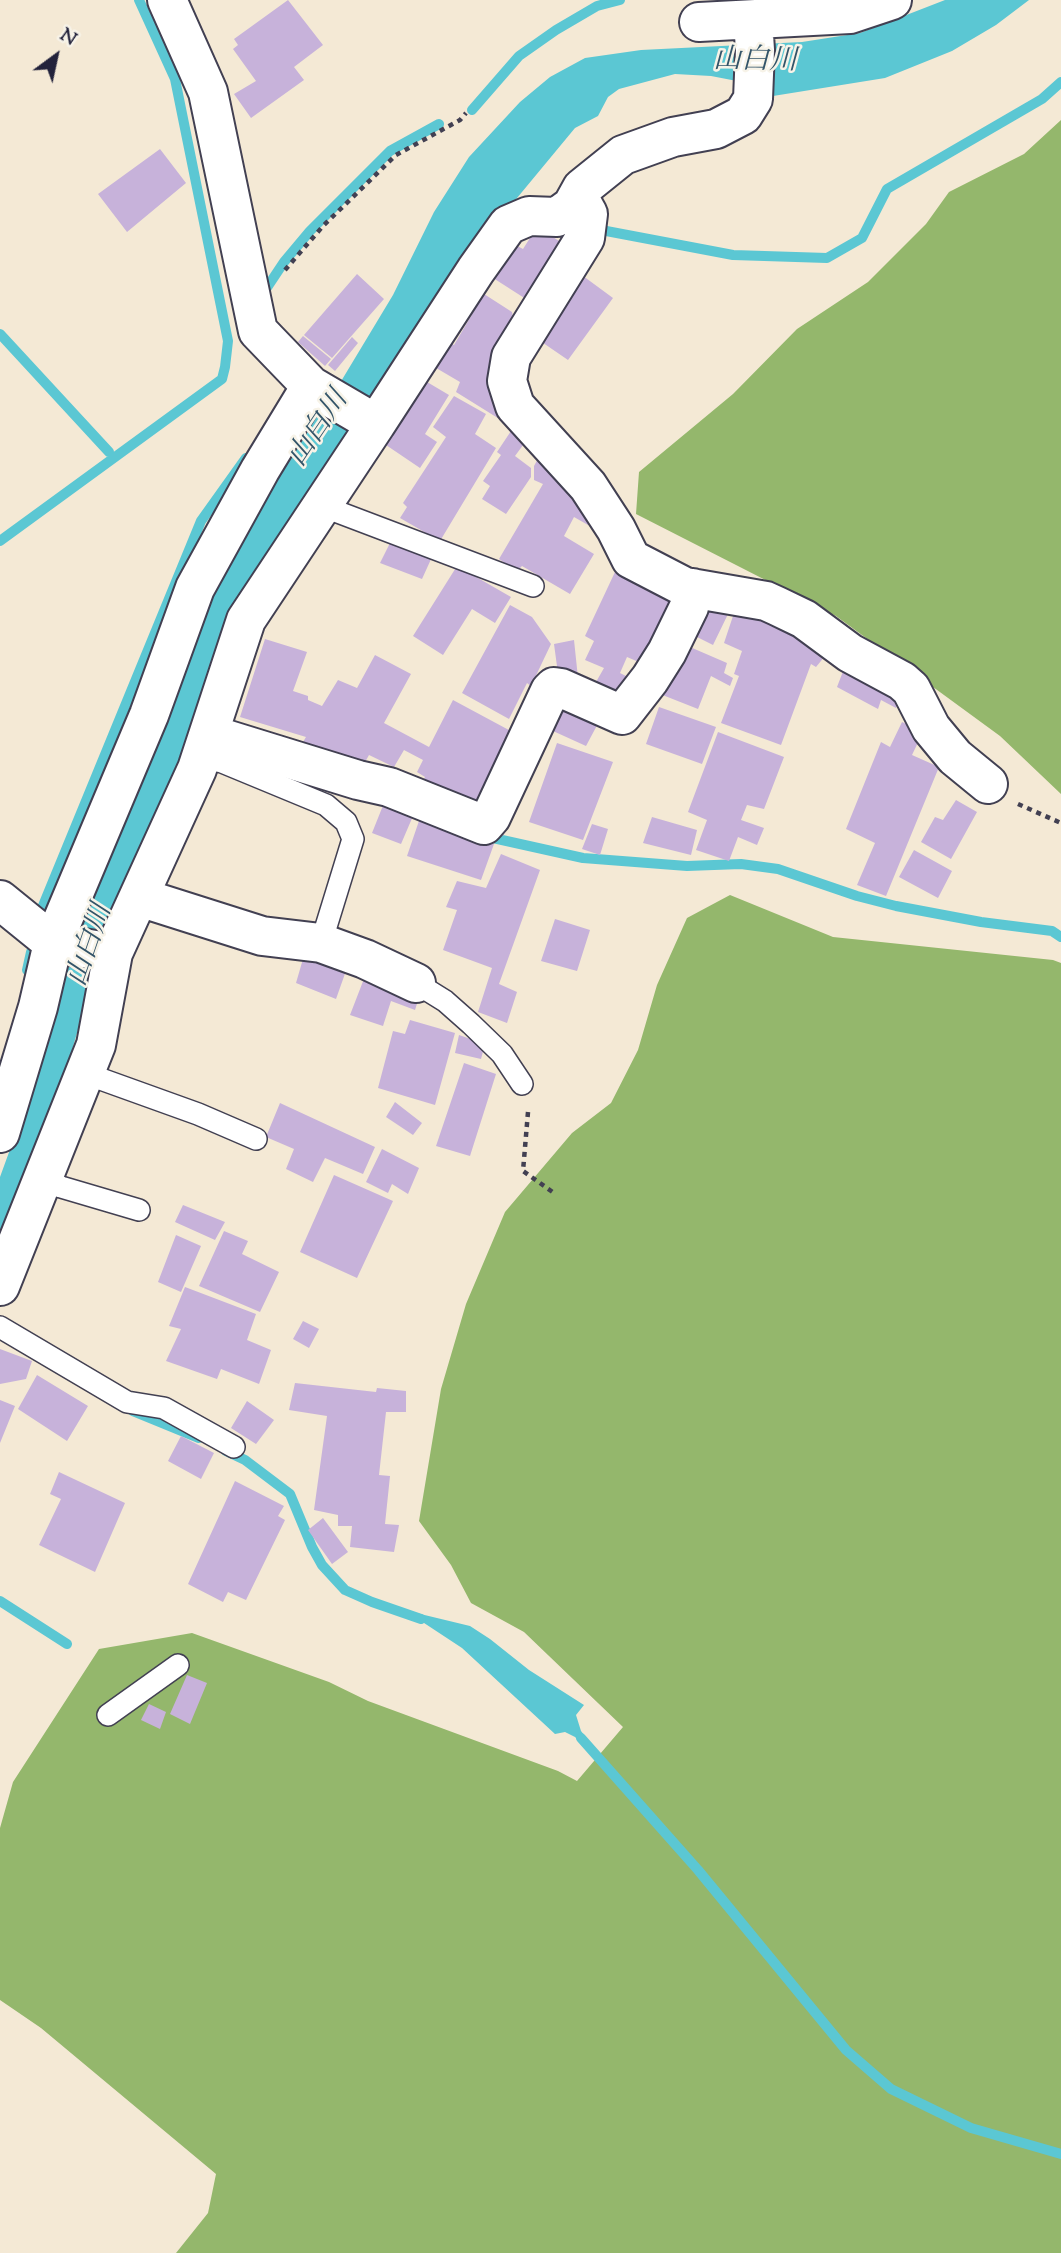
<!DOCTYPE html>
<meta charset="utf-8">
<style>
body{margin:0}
#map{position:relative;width:1061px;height:2253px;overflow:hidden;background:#f4e9d5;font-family:"Sorts Mill Goudy",serif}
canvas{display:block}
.north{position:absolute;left:21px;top:21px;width:70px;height:70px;-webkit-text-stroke:5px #f7f3e8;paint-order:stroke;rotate:33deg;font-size:19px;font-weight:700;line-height:28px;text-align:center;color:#22223b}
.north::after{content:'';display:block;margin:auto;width:24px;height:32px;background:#22223b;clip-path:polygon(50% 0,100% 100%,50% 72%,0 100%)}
</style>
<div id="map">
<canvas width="1061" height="2253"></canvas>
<div class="north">N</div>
</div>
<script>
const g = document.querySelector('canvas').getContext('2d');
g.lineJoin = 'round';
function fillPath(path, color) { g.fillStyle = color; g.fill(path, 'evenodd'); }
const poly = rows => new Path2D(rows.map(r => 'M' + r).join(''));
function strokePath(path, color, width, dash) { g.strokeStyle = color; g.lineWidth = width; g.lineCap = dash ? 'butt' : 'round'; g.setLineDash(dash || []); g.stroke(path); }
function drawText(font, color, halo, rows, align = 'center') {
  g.font = font + ' "Sorts Mill Goudy","Noto Serif JP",serif'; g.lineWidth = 5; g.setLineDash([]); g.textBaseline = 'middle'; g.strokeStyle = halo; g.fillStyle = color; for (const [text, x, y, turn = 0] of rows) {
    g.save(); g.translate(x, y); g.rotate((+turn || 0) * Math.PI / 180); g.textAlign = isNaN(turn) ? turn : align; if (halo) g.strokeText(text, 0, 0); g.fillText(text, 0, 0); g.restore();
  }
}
fillPath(poly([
 [1061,120,1061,794,1000,736,836,616,636,514,639,472,733,394,797,329,868,282,926,224,949,192,1024,154],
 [730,895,833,937,1053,960,1061,963,1061,2253,176,2253,208,2213,216,2174,41,2028,0,2000,0,1828,13,1782,99,1649,192,1633,329,1682,368,1701,558,1771,577,1781,623,1727,524,1632,471,1603,451,1565,419,1521,441,1389,466,1304,505,1212,572,1133,611,1103,638,1050,657,985,687,918]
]), '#94b76c');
fillPath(poly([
 [945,0,1029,0,996,25,952,51,885,78,773,96,742,82,711,76,675,74,619,89,608,97,598,116,575,128,493,227,209,687,93,978,45,1143,0,1261,0,1177,12,1144,72,930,208,600,282,465,340,383,393,295,434,212,469,157,520,102,550,77,585,58,641,50,802,42,860,33],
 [408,1611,470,1626,490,1639,529,1670,584,1705,576,1715,581,1731,592,1745,589,1751,575,1737,565,1732,555,1734,462,1648,421,1621,407,1617]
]), '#5bc7d3');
strokePath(poly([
 [472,110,519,56,556,30,597,6,620,0],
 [601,230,733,255,827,258,862,238,887,189,1042,99,1061,82],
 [266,289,284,262,310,231,390,151,439,124],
 [0,334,109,452],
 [0,541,222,379,225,367,228,341,175,79,139,0],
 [484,836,583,858,687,866,741,864,778,869,857,896,896,906,981,922,1052,931,1061,937],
 [40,913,201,521,246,458],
 [27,970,31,952],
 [133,1411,199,1438],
 [226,1451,245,1460,290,1494,312,1547,322,1565,345,1590,372,1602,421,1619],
 [0,1601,67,1644],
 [581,1738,698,1870,846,2050,891,2089,971,2128,1061,2154]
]), '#5bc7d3', 10);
fillPath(poly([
 [288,0,323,45,294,67,304,80,251,118,234,94,256,81,233,49,238,45,234,39],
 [160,149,186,183,127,232,98,194],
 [537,227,567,246,529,301,490,276,510,242,523,249],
 [579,273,613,298,568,360,533,336],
 [357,274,384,299,332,358,304,335],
 [484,294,512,312,515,328,501,420,456,392,460,382,431,365,444,340,454,345],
 [303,336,331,359,325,366,298,342],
 [352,337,358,343,335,371,328,365],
 [422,379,449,395,425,434,437,442,420,468,386,445],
 [454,396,486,414,475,434,496,448,440,541,400,518,407,507,403,503,446,437,433,427],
 [511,431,526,441,515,456,531,468,531,477,506,514,482,499,490,486,483,481,501,455,497,452],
 [540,455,591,515,588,525,574,517,564,536,594,554,570,594,522,566,517,571,499,559,543,484,534,480,534,466],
 [390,543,432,557,422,579,380,563],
 [457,566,511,597,495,623,472,609,443,655,413,636],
 [615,572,673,599,641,663,627,657,620,673,634,680,626,697,596,682,604,668,585,660,594,641,585,636],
 [703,600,729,612,713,645,687,632],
 [510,605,532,617,551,644,531,686,527,683,509,719,462,693],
 [734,613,805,630,830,650,816,667,811,664,781,745,721,723,739,676,734,674,742,651,724,643],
 [265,639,307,652,293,691,308,696,308,700,322,706,338,680,357,688,375,655,411,674,384,723,429,747,453,700,520,736,479,812,422,783,425,777,417,772,423,760,404,750,394,767,369,755,360,771,303,742,306,737,240,717],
 [574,640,578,678,559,681,554,644],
 [683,644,727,663,724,673,733,678,730,686,711,676,698,709,660,694],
 [847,661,904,691,896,708,881,700,878,709,837,687],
 [556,693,602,716,586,746,553,731,503,836,492,831],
 [659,707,716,727,702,764,646,744],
 [902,722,923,732,912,755,939,767,886,896,857,885,875,843,846,829,881,742,890,747],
 [718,732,784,757,764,809,747,805,741,820,764,828,757,845,738,837,729,861,696,850,707,820,688,812],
 [557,743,613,762,583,840,529,822],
 [956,800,977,812,951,859,921,842,935,817,943,820],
 [384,803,413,816,401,844,372,833],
 [652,817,697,830,691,855,643,843],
 [420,818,494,844,481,880,407,856],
 [592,824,608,829,600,855,582,849],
 [914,850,952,871,938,898,899,877],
 [501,854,540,870,499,984,517,992,507,1023,478,1012,492,968,443,950,457,910,446,907,457,881,486,888],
 [555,919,590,930,577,971,541,961],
 [305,952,347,968,336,999,296,983],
 [367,971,421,991,415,1010,391,1001,383,1026,350,1015],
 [410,1020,455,1033,435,1105,378,1088,393,1031,405,1034],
 [459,1035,485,1044,481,1059,455,1053],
 [464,1063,496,1074,470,1156,436,1146],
 [395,1102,422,1123,413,1135,386,1117],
 [280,1103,375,1147,363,1174,325,1158,313,1182,286,1169,294,1149,266,1137],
 [382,1149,419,1168,408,1194,392,1184,388,1193,366,1182],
 [334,1175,393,1201,357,1278,300,1252],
 [183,1205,225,1222,215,1240,175,1222],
 [224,1231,248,1241,242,1254,279,1272,260,1312,199,1286],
 [176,1235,201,1246,181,1292,158,1282],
 [185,1287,256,1314,247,1340,271,1350,259,1384,221,1369,217,1379,166,1361,181,1329,169,1326],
 [303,1321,319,1329,309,1348,293,1339],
 [0,1349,32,1361,26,1379,0,1384],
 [37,1375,88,1406,67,1441,18,1409],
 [295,1383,376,1392,377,1388,406,1391,406,1412,386,1412,379,1475,390,1476,385,1524,399,1525,394,1552,350,1547,352,1526,338,1526,338,1515,314,1510,327,1416,289,1410],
 [0,1400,15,1406,0,1443],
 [247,1401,274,1420,256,1444,231,1428],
 [181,1436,214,1453,201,1479,168,1461],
 [59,1472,125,1503,95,1572,39,1545,61,1499,50,1494],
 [235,1481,284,1506,278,1516,285,1520,246,1600,228,1592,223,1602,188,1584],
 [323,1518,348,1552,332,1564,308,1530],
 [187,1675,207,1683,190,1724,170,1714],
 [149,1704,166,1712,160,1729,141,1720]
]), '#c7b2da');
const service = poly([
 [322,506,533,586],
 [201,758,222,762,326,805,346,822,353,839,321,943],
 [416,983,445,1001,471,1024,502,1054,522,1084],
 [84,1073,198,1114,256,1139],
 [42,1179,61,1187,139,1210],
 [0,1327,127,1402,164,1408,234,1447],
 [108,1715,178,1665]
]);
const minor = poly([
 [699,22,850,14,892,0],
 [578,196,588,214,585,238,511,357,507,381,515,406,588,486,616,529,631,559,685,587,766,601,777,606,804,619,850,653,902,681,911,689,931,728,955,757,988,784],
 [376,424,476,270,508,225,529,216,557,217,572,206,582,188,623,155,673,137,716,129,743,115,753,99,755,50,753,20],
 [209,734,358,780,389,787,484,825,491,817,550,691,554,687,561,688,622,715,650,679,667,652,689,607,693,588],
 [139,897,262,936,321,943,365,959,416,983],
 [0,900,53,943,113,953],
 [0,1133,38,1007,53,943,149,715,195,588,260,470,311,386],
 [0,1286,96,1045,113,953,197,769,246,620,376,424,311,386,258,331,208,92,167,0]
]);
strokePath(service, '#424052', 24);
strokePath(minor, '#424052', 42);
strokePath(poly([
 [285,270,323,226,396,155,460,120,466,113],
 [1018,804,1061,823],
 [528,1112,523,1171,554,1193]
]), '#424052', 4.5, [5, 5]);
strokePath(service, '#fff', 21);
strokePath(minor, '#fff', 38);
drawText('italic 28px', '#335469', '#f7f3e8', [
 ["山白川",755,63,1],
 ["山白川",320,430,-56],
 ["山白川",92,946,-71]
]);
</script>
